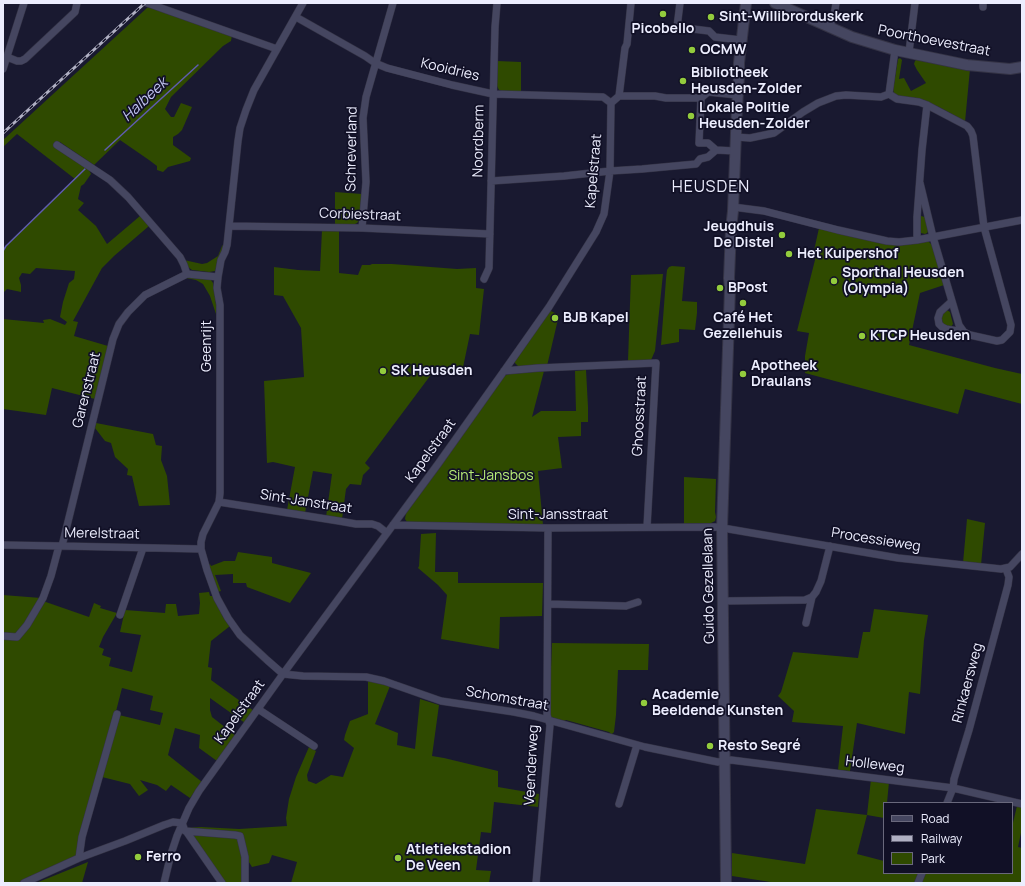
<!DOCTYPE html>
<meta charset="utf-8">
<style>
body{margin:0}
#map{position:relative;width:1025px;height:886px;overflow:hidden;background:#191930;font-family:Manrope,sans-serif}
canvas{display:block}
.frame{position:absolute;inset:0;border:4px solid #ecedfe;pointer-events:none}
.legend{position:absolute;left:883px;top:802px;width:130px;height:72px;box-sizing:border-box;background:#111026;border:1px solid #69687c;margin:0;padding:5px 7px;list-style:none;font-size:12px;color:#ecedfe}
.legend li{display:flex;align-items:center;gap:8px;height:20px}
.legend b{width:20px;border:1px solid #69687c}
</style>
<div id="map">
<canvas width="1025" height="886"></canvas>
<div class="frame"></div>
<ul class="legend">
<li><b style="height:5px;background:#454660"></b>Road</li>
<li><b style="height:5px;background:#b0b0c3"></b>Railway</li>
<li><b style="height:11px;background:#2f4a00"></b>Park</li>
</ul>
</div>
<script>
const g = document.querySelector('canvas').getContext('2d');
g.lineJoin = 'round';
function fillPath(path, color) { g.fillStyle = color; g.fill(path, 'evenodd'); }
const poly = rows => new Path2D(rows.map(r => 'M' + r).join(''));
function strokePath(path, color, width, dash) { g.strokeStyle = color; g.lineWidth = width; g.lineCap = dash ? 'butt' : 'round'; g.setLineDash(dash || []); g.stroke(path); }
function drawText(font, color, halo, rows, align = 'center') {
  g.font = font + ' Manrope,sans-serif'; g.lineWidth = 3.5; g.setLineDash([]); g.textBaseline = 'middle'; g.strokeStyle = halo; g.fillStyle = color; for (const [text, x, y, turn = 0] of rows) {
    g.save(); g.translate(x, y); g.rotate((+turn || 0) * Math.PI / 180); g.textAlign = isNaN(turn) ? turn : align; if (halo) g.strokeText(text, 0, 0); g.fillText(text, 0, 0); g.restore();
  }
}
fillPath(poly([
 [148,7,232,35,231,41,223,46,171,97,165,109,171,117,174,117,181,103,192,107,182,130,178,134,173,137,173,145,191,158,190,161,168,167,163,172,157,170,157,166,149,160,120,140,94,165,60,142,55,146,89,170,91,174,84,184,81,186,78,199,84,203,78,210,96,226,107,244,140,216,149,226,114,256,102,268,73,321,78,322,74,336,108,346,95,399,52,388,46,415,3,409,3,319,44,323,43,320,50,319,65,325,67,322,60,317,63,302,69,283,74,279,75,271,36,268,30,274,22,273,19,278,21,285,21,292,7,289,3,293,3,251,7,245,75,179,17,134,3,147,3,140],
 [900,58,902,60,899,79,904,78,911,91,926,83,917,70,914,64,915,61,917,59,970,69,965,122,952,114,937,106,898,97,894,93,893,90,898,59],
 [497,61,521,62,521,93,504,92,499,90,497,86],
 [335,192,362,194,360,219,357,223,355,224,335,225],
 [921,216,925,217,929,230,927,233,925,234,921,233,919,231,920,217],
 [819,228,869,240,928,241,932,245,944,285,920,293,909,345,995,368,1022,374,1022,404,965,389,958,414,805,373,805,356,809,333,797,331,816,256,813,255],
 [322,230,339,231,339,273,358,275,362,265,370,265,372,264,392,264,457,269,476,268,476,288,484,289,479,335,470,334,462,372,433,372,365,463,370,468,363,475,361,485,350,484,346,489,342,519,326,517,332,474,313,471,305,513,287,510,295,467,273,462,267,463,264,381,304,377,301,328,283,296,274,295,274,267,298,270,320,271],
 [224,244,215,271,209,272,192,270,188,267,184,260,202,264,207,263,218,256,222,246],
 [672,266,685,267,682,301,697,302,697,313,695,330,679,329,679,342,661,345,666,279,667,270,669,267],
 [663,274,655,351,651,360,628,361,631,275],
 [186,278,202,278,211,280,213,283,216,304,216,314,210,296,203,284,196,280],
 [549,310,559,315,547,366,520,367,518,366,515,363,515,360],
 [947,310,950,312,953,324,951,327,943,324,942,320,942,315],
 [586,370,588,407,588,422,581,422,581,436,558,437,562,468,538,471,543,525,407,522,405,519,406,513,504,376,509,374,544,371,532,417,541,411,576,411,575,371],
 [96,423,153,434,156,445,162,446,161,460,167,476,170,505,139,506,132,476,127,475,128,469,115,457,111,443,105,441,95,428],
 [684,477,716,479,715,512,716,517,715,521,711,523,684,524],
 [967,519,985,523,981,565,963,563],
 [436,533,435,572,458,572,458,583,543,583,542,616,500,617,499,649,441,639,447,595,438,585,418,568,419,566,421,534],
 [238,552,272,557,272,563,311,573,290,603,247,587,246,583,233,583,233,574,215,575,221,591,218,592,208,565,210,564,211,566,224,561,235,561],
 [209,592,210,596,213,596,223,617,230,626,211,641,208,667,212,668,211,680,254,711,245,723,210,698,210,710,212,717,235,735,217,761,199,748,200,735,175,728,168,755,202,782,190,798,171,785,166,791,157,785,140,780,148,790,139,796,130,784,102,777,119,715,160,725,163,713,150,710,153,696,122,688,105,754,81,848,83,855,17,883,3,883,3,638,19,638,24,634,35,617,43,601,89,617,94,603,101,606,100,608,117,613,103,637,99,647,104,649,102,655,111,658,109,666,132,672,141,635,120,632,125,610,165,613,166,604,176,604,178,616,199,614,200,603,199,593],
 [3,595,41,598,21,630,14,634,3,633],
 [874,609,928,615,924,640,920,694,909,692,905,734,857,723,850,771,838,770,843,726,792,722,794,711,778,696,781,692,793,652,858,658,863,632,870,632],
 [552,643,649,644,648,670,618,670,616,715,614,732,612,734,611,734,609,732,566,720,564,721,551,717,549,714],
 [368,680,390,686,375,724,398,733,397,745,415,749,420,699,439,705,432,756,444,758,498,771,498,787,539,794,538,807,494,802,491,833,481,832,476,870,491,871,489,883,291,883,297,862,272,855,269,863,252,867,247,859,244,883,223,883,186,828,201,827,239,829,287,826,286,818,289,799,296,777,309,747,316,751,307,775,308,781,316,784,331,775,343,777,354,748,344,740,345,735,350,721,368,714],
 [871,779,889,782,887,803,884,803,884,818,867,815,857,854,884,861,884,873,919,873,915,883,777,883,732,876,732,853,805,864,813,825,816,809,867,815],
 [1017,806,1022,807,1022,828,1018,847,1022,848,1022,883,920,883,924,873,1012,873,1012,827],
 [88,862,82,883,36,883]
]), '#2f4a00');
strokePath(poly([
 [105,150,198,65],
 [3,251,6,246,85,169]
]), '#5f5caf', 1.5);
const street = poly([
 [147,3,277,49],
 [680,3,677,27,709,31,715,37,741,40],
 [983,7,983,3],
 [296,17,365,56,375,63,387,68,452,85,493,94,603,97,611,103],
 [829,28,834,16,836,3],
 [895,50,889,94,897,99,919,102,927,105,967,126,971,131,973,136,984,227,1011,325,1010,332,1002,340,997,341,970,335,964,332,959,325,933,237,920,183],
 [909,52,915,3],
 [7,57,17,61,21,61,25,59,75,12,77,3],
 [3,69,24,3],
 [619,96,655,96,666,98,701,98,708,92,737,95],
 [701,98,699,143,708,143,716,150,735,151],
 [611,103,619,96,625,48,627,44,631,3],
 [736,137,750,138,774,133,803,112,818,103,836,96,846,95,881,97,889,94],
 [57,145,110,180,128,197,180,257,184,265,187,274],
 [491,181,564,176,610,171,642,169,696,164,700,159,708,157,716,150],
 [733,207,764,211,838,230,887,241,899,242,917,240,1022,220],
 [230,226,362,228,490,234],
 [362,228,366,182,363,118,366,97,393,3],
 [917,240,917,217,922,150,927,105],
 [484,279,489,268,495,27,497,3],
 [951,302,940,312,938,318,939,324,942,327,946,329,964,332],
 [504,371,538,368,656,363,647,527],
 [219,502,339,521,356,524,372,524,378,526,387,533],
 [393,525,548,528,717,527,898,558,1001,569,1010,567,1022,554],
 [3,545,62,546,201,549],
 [62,546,113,339,119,324,128,312,145,295,187,274,218,277],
 [723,601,805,600,812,597,816,592,821,581,830,546],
 [548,604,626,606,638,602],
 [120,615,143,548],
 [806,623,812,597],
 [3,636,17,637,27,625,43,598,51,576,59,546],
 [283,674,303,676,366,677,384,681,441,701,514,712,534,716,645,747,718,762,731,760,953,788,1022,804],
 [283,674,267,660,240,635,228,618,217,598,207,570,201,549,201,542,203,534,219,502,220,493,220,305,217,288,218,277,221,260,225,252,227,245,238,141,240,128,246,110,254,90,303,3],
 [258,709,314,746],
 [947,803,953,788,954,779,969,730,1008,585,1009,577,1006,569],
 [619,804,637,745],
 [186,831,222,883],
 [79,858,82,837,117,714],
 [24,883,79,858,125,841,164,825,173,822,182,823,185,831,235,835,240,836,245,857,245,883],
 [164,883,171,854,177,836,189,808,199,791,283,674,438,464,504,371,549,307,596,232,604,214,610,171,611,103],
 [536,883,550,725,547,715,548,528],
 [918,883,922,873]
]);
const secondary = poly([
 [775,3,852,37,895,50,967,65,1010,69,1022,67],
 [726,883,722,528,730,288,729,278,731,229,733,211,737,107,739,76,739,63,746,3]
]);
strokePath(street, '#343345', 8);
strokePath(secondary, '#343345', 12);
strokePath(street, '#454660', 7);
strokePath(secondary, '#454660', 10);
const rail = poly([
 [3,133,145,3]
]);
strokePath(rail, '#b0b0c3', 3);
strokePath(rail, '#111026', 1.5, [4.5]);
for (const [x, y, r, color] of [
 [663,14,4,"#93cc3d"],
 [711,17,4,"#93cc3d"],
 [692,50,4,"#93cc3d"],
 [683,81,4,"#93cc3d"],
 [691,116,4,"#93cc3d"],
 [782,235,4,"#93cc3d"],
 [789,254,4,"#93cc3d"],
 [834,281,4,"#93cc3d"],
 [720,288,4,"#93cc3d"],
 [743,303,4,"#93cc3d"],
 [555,318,4,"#93cc3d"],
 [862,336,4,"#93cc3d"],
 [383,371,4,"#93cc3d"],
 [743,374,4,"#93cc3d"],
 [644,703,4,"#93cc3d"],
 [710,746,4,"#93cc3d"],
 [138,857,4,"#93cc3d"],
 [398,858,4,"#93cc3d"]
]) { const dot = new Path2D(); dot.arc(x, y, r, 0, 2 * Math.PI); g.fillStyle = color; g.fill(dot); strokePath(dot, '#111026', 1.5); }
drawText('bold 14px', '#ecedfe', '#111026', [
 ["Sint-Willibrorduskerk",719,17],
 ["Picobello",663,29,"center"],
 ["OCMW",700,50],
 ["Bibliotheek",691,73],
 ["Heusden-Zolder",691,89],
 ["Lokale Politie",699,108],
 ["Heusden-Zolder",699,124],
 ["Jeugdhuis",774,227,"right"],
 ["De Distel",774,243,"right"],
 ["Het Kuipershof",797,254],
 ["Sporthal Heusden",842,273],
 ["(Olympia)",842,289],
 ["BPost",728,288],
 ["BJB Kapel",563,318],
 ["Café Het",743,318,"center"],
 ["Gezellehuis",743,334,"center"],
 ["KTCP Heusden",870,336],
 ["Apotheek",751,366],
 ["Draulans",751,382],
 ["SK Heusden",391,371],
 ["Academie",652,695],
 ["Beeldende Kunsten",652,711],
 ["Resto Segré",718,746],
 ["Atletiekstadion",406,850],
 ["De Veen",406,866],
 ["Ferro",146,857]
], 'left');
drawText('14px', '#ecedfe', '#111026', [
 ["Poorthoevestraat",934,41,11],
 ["Kooidries",450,70,13],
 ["Noordberm",479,141,-89],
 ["Schreverland",352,149,-89],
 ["Kapelstraat",594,171,-85],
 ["Corbiestraat",360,215,2],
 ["Geenrijt",207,346,-90],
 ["Garenstraat",87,390,-76],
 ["Ghoosstraat",640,416,-87],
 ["Kapelstraat",431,451,-54],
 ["Sint-Janstraat",306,502,9],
 ["Sint-Jansstraat",558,515],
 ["Merelstraat",102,534,1],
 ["Processieweg",876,540,9],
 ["Guido Gezellelaan",709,586,-91],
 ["Rinkaersweg",968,683,-75],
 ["Schomstraat",507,699,10],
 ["Kapelstraat",240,712,-54],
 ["Veenderweg",532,765,-87],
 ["Holleweg",875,765,7]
]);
drawText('14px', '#b8ed77', '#111026', [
 ["Sint-Jansbos",491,476]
]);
drawText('italic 15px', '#c2c4f1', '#111026', [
 ["Halbeek",145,100,-43]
]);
g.letterSpacing = '1px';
drawText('16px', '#ecedfe', '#111026', [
 ["HEUSDEN",711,188]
]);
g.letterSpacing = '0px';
</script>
